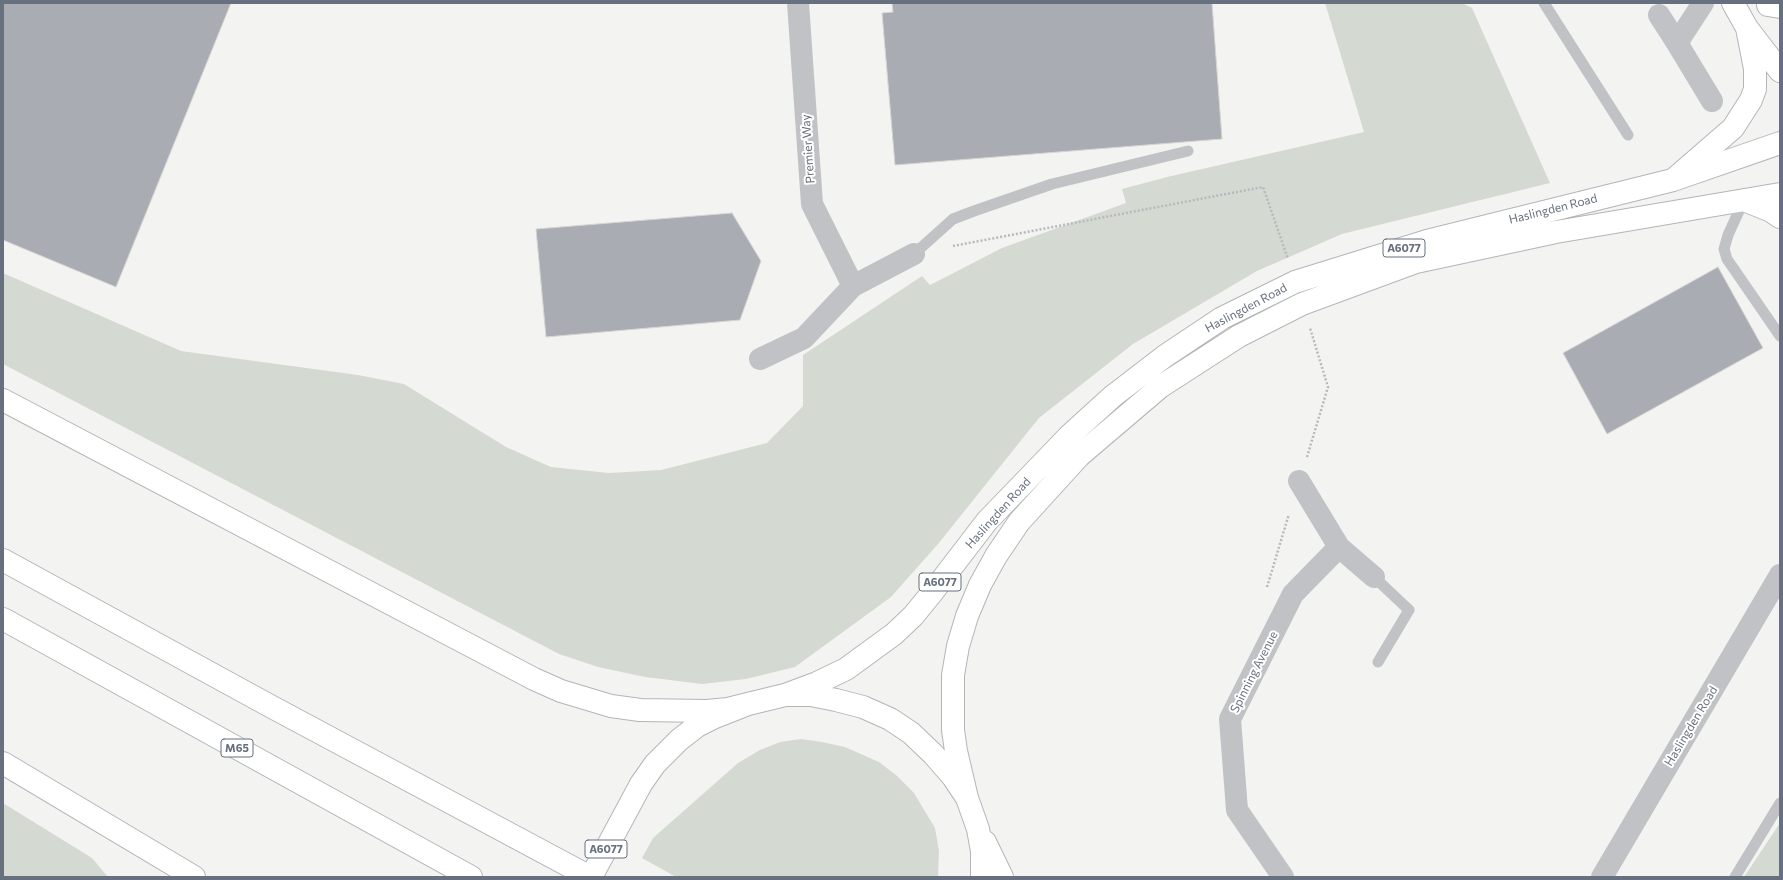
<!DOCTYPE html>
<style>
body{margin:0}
#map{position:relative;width:1783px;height:880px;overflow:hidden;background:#f3f4f1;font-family:Commissioner,sans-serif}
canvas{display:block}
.frame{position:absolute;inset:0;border:4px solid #67707e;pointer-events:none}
</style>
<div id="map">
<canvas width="1783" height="880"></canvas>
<div class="frame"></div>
</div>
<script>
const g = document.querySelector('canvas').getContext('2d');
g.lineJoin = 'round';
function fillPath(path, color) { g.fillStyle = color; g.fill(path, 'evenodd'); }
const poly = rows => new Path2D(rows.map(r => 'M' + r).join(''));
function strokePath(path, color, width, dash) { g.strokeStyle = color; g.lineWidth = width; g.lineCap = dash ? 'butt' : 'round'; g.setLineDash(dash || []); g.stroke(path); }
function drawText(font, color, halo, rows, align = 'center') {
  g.font = font + ' Commissioner,sans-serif'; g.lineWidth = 4; g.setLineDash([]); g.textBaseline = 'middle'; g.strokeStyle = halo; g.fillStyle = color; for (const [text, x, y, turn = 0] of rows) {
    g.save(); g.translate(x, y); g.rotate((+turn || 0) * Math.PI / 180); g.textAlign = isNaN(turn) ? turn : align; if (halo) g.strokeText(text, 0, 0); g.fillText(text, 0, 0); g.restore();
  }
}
fillPath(poly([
 [1325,3,1462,3,1472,8,1550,183,1342,234,1257,271,1133,344,1039,418,938,544,891,597,795,667,746,679,702,684,645,677,598,667,559,654,3,364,3,273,181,351,358,375,404,384,506,447,551,467,609,473,661,470,767,443,803,406,803,355,922,276,930,285,1002,248,1126,203,1122,189,1167,177,1364,132],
 [801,739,822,742,845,747,879,762,896,775,914,793,935,828,939,851,938,877,676,877,642,858,653,838,738,763,760,750,780,742],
 [3,803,92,858,108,877,3,877],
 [1780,823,1780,877,1744,877]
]), '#d4dad2');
const building = poly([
 [3,3,231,3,116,287,3,240,3,3],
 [892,3,1212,3,1222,139,895,165,882,13,893,12,892,3],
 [732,213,761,261,740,320,546,337,536,229,732,213],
 [1718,267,1763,348,1607,434,1563,353,1718,267]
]);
fillPath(building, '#a9adb3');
strokePath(building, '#d5d5d3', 1);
const secondary = poly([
 [1733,3,1747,28,1780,71],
 [1673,180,1733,128,1751,100,1755,89,1755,69,1747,28]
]);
const highway = poly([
 [1768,5,1780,7],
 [1744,200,1771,211,1780,217],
 [3,400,534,679,561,691,611,706,640,710,707,711,728,709,748,704],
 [3,560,272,707,590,877],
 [3,619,471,877],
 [785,695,817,683,846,669,894,634,913,616,931,594,987,521,1069,436,1113,396,1165,356,1222,318,1295,282,1427,241,1673,180,1780,143],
 [3,763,194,877],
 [967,798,956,751,953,730,953,675,958,646,967,616,980,585,996,556,1019,522,1079,456,1160,387,1239,336,1302,304,1416,262,1556,232,1780,194],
 [985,842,1002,877],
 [591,877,641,784,655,764,679,740,697,726,715,717,748,704,785,695,811,695,836,700,863,707,890,719,911,733,933,754,953,777,967,798,978,829,982,851,982,877]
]);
strokePath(secondary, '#b2b5ba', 24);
strokePath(highway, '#b3b5b8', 24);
strokePath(poly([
 [953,246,1263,187,1288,259],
 [1307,457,1328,387,1310,328],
 [1267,587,1289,514]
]), '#b7b9bc', 2.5, [2, 2]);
strokePath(poly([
 [1544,3,1628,135],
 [1744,200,1728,235,1724,249,1727,259,1780,336],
 [914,254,953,219,974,211,1052,184,1188,151],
 [1374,577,1409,610,1378,662],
 [1735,877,1780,803]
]), '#c0c2c5', 11);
strokePath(poly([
 [798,3,812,204,853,286],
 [1703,3,1677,43,1712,101],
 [1659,15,1677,43],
 [760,359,804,338,853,286,914,254],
 [1299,481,1339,547,1374,577],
 [1283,877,1237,810,1230,719,1293,594,1339,547],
 [1602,877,1780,575]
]), '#c0c2c5', 22);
strokePath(secondary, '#fff', 22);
strokePath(highway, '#fff', 22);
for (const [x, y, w] of [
 [1404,248,42],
 [940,582,42],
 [237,748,32],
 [606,849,42]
]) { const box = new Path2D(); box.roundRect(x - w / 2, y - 9, w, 18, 3); g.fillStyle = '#fff'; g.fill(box); strokePath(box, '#67707e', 1); }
drawText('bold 11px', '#67707e', null, [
 ["A6077",1404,248],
 ["A6077",940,582],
 ["M65",237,748],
 ["A6077",606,849]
]);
drawText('12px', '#67707e', '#fff', [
 ["Premier Way",808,149,-94],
 ["Haslingden Road",1553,209,-14],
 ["Haslingden Road",1246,308,-28],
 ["Haslingden Road",998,513,-48],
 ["Spinning Avenue",1254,672,-63],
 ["Haslingden Road",1691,726,-59]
]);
</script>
